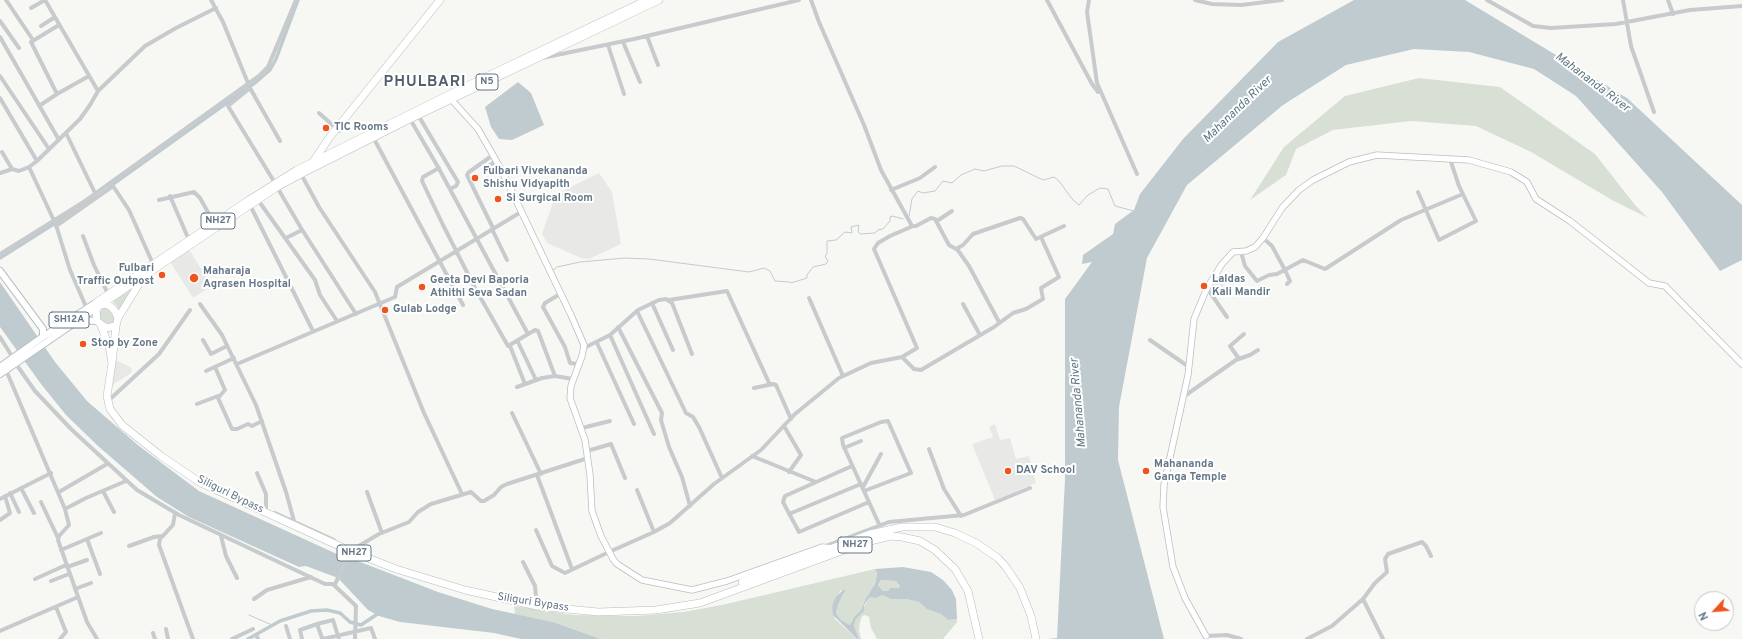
<!DOCTYPE html>
<style>
body{margin:0}
#map{position:relative;width:1742px;height:639px;overflow:hidden;background:#f7f8f4;font-family:Overpass,sans-serif}
canvas{display:block}
.north{position:absolute;left:1694px;top:591px;width:40px;height:40px;box-sizing:border-box;background:#fff;border:1px solid #c1c9cf;border-radius:50%;rotate:244deg;font-size:11px;font-weight:700;line-height:16px;text-align:center;color:#647787}
.north::after{content:'';display:block;margin:auto;width:14px;height:18px;background:#f0531c;clip-path:polygon(50% 0,100% 100%,50% 72%,0 100%)}
</style>
<div id="map">
<canvas width="1742" height="639"></canvas>
<div class="north">N</div>
</div>
<script>
const g = document.querySelector('canvas').getContext('2d');
g.lineJoin = 'round';
function fillPath(path, color) { g.fillStyle = color; g.fill(path, 'evenodd'); }
const poly = rows => new Path2D(rows.map(r => 'M' + r).join(''));
function strokePath(path, color, width, dash) { g.strokeStyle = color; g.lineWidth = width; g.lineCap = dash ? 'butt' : 'round'; g.setLineDash(dash || []); g.stroke(path); }
function drawText(font, color, halo, rows, align = 'center') {
  g.font = font + ' Overpass,sans-serif'; g.lineWidth = 4; g.setLineDash([]); g.textBaseline = 'middle'; g.strokeStyle = halo; g.fillStyle = color; for (const [text, x, y, turn = 0] of rows) {
    g.save(); g.translate(x, y); g.rotate((+turn || 0) * Math.PI / 180); g.textAlign = isNaN(turn) ? turn : align; if (halo) g.strokeText(text, 0, 0); g.fillText(text, 0, 0); g.restore();
  }
}
fillPath(poly([
 [599,173,612,192,621,244,589,259,581,258,547,243,542,234,556,194],
 [188,248,212,286,193,298,169,260],
 [1217,274,1226,283,1213,294,1208,287],
 [114,359,132,368,131,373,108,388],
 [995,424,1000,440,1010,438,1016,459,1029,456,1036,483,995,500,972,444,993,437,989,427]
]), '#e8e9e7');
fillPath(poly([
 [1419,78,1500,87,1595,154,1635,205,1648,218,1612,200,1531,152,1476,126,1411,121,1333,130,1296,149,1286,175,1250,200,1284,147,1345,96],
 [133,286,120,311,112,300],
 [107,307,116,317,114,322,111,324,103,322,100,319,99,314,102,309],
 [875,569,877,574,875,584,866,598,861,610,854,617,850,625,841,620,836,613,838,605,844,594,841,590,832,605,835,619,857,639,601,639,553,622,515,614,514,606,574,615,636,616,683,612,722,605],
 [881,580,896,581,900,586,897,588,890,588,888,591,883,591,878,585],
 [882,595,891,599,906,599,919,602,925,607,941,614,948,620,957,619,957,622,943,639,877,639,871,628,869,617,865,615,862,616,860,622,859,630,861,639,859,639,854,626,856,619,870,597]
]), '#d8e0d5');
fillPath(poly([
 [1354,0,1465,0,1627,98,1742,205,1742,260,1720,271,1662,192,1576,96,1534,69,1469,52,1414,49,1346,65,1283,105,1187,185,1147,258,1119,407,1118,460,1164,639,1047,639,1057,638,1065,479,1065,299,1092,262,1082,264,1083,255,1113,234,1115,224,1134,210,1140,194,1183,139,1278,42],
 [518,82,531,93,544,125,512,140,499,139,491,127,485,107],
 [0,282,55,362,87,401,139,446,199,491,339,555,344,559,355,560,438,592,492,609,553,622,601,639,521,639,494,633,400,622,379,616,368,610,338,578,306,566,299,567,189,517,157,497,98,446,66,415,41,384,0,327],
 [903,567,931,572,943,580,952,590,956,599,957,619,948,620,941,614,927,609,919,602,906,599,891,599,882,595,876,598,870,597,864,605,864,611,856,619,854,626,859,639,857,639,833,615,832,605,836,597,844,589,845,591,838,605,836,613,841,620,850,625,854,617,861,610,866,598,875,584,877,574,875,569],
 [881,580,896,581,900,586,898,588,890,588,888,591,883,591,878,585]
]), '#c0cbd0');
strokePath(poly([
 [909,216,912,199,918,191,923,193,935,191,943,181,952,183,961,175,975,169,984,171,1002,166,1014,166,1043,180,1054,177,1059,181,1073,200,1079,205,1088,195,1100,188,1108,189,1115,206,1134,211],
 [552,271,557,267,580,262,625,258,649,259,749,272,764,268,770,271,775,281,790,282,791,283,807,278,807,275,813,267,826,264,828,261,825,256,827,254,827,241,836,240,845,232,852,233,851,227,859,225,858,231,860,234,875,233,878,230,883,229,890,221,890,217,893,216,903,219],
 [249,615,272,625]
]), '#c0cbd0', 1);
strokePath(poly([
 [109,187,256,82,270,70,276,59,298,0],
 [0,258,76,210],
 [248,639,280,621,311,611,327,610,340,613,350,622,361,625,379,613]
]), '#c0cbd0', 3.5);
const secondary = poly([
 [449,97,478,129,501,169,571,315,584,345,582,356,571,386,570,398,585,440,590,475,592,511,601,536,613,559,617,564,642,580,692,590,727,581,822,547,832,548],
 [1206,636,1185,598,1173,567,1163,507,1164,485,1188,375,1194,319,1207,288,1222,264,1233,252,1246,251,1255,247,1263,238,1282,208,1299,190,1313,180,1349,162,1377,155,1469,160,1511,172,1527,182,1536,199,1570,221,1649,283,1665,286,1742,364]
]);
const primary = poly([
 [0,271,43,329,43,336],
 [79,320,97,321],
 [0,367,41,338,97,302],
 [0,374,99,306]
]);
const highway = poly([
 [647,0,448,95,297,170,249,200,97,302,99,306,277,187,301,174,410,119,659,0],
 [313,162,329,138,440,0],
 [104,304,110,306,115,311,118,318,116,326,106,328,97,321,96,309,99,306,104,304],
 [118,318,142,279],
 [101,326,109,346,112,363,116,326],
 [112,363,107,396,110,409,122,425,161,456,201,483,221,492,350,551,396,569,465,590,537,606,598,612,656,610,700,603,866,542,891,536,902,537,920,541,935,550,955,569,968,591,979,639],
 [742,582,870,534,902,527,935,527,955,533,976,543,998,558,1006,567,1020,588,1031,616,1036,639]
]);
strokePath(secondary, '#b9bec3', 7);
strokePath(primary, '#babec2', 8);
strokePath(highway, '#b9bdc0', 8);
strokePath(poly([
 [6,0,33,40],
 [45,0,98,91,90,105,80,119,37,161,29,167,56,225,70,270,87,309],
 [211,0,223,22,250,88,280,141],
 [811,0,819,22,864,125,881,170,912,226,916,226,931,218,935,219,949,245,956,249,963,245,973,234,1020,218,1023,219,1036,239,1064,226],
 [1047,0,1092,84,1098,92],
 [1089,0,1087,12,1097,83,1137,174],
 [1195,0,1212,4,1241,5,1282,0],
 [1487,0,1533,26,1551,28,1616,24,1690,10,1742,6],
 [1623,0,1631,46,1654,112],
 [1668,0,1673,14],
 [31,8,45,0],
 [0,21,19,48],
 [41,26,55,17],
 [647,36,658,65],
 [0,37,59,140],
 [623,42,640,82],
 [608,45,624,94],
 [542,58,634,39,799,0],
 [0,76,49,149],
 [250,88,228,106,275,183],
 [98,91,145,46,176,28,216,8],
 [57,94,89,76],
 [0,98,37,161],
 [39,106,57,94,31,42,59,25],
 [319,113,339,131],
 [418,115,458,182,456,186,450,189],
 [410,119,438,167,528,334],
 [66,133,95,193],
 [373,137,463,305],
 [2,152,12,169,19,171,29,167],
 [493,155,469,172,467,175,493,228],
 [487,167,496,161],
 [439,168,423,177,422,181,443,225,475,288,508,346,535,330,538,331,555,376],
 [0,173,12,169],
 [301,174,319,207,375,292,424,413,462,494],
 [277,187,301,228,356,314],
 [891,190,920,178,935,167],
 [1418,192,1439,240,1476,221,1459,186,1450,159],
 [170,196,189,240],
 [159,200,194,192,200,198,214,223],
 [258,200,315,280,320,295,337,321],
 [250,205,313,331],
 [937,221,952,211],
 [56,226,113,186,129,210,153,264],
 [492,229,507,260],
 [83,236,94,265,108,294],
 [286,238,302,230],
 [1263,238,1272,246,1285,270,1290,281,1287,284],
 [957,249,969,266,999,322],
 [1241,252,1245,266,1257,281,1269,275,1277,274,1303,260,1325,269,1401,220,1463,194],
 [0,254,82,203,260,75,268,67,296,0],
 [1207,288,1227,317],
 [560,294,545,303,543,307,565,347,570,363,578,364],
 [809,298,843,376],
 [669,300,727,291,770,385],
 [652,303,673,350],
 [200,304,222,335,256,405,286,492,294,521],
 [963,304,980,335],
 [637,311,686,413,693,417,699,427,722,478],
 [618,327,662,413,661,420,669,447,682,477,690,506],
 [610,335,654,434],
 [0,337,13,358],
 [203,340,211,354,227,346],
 [1150,340,1189,367],
 [518,342,536,380],
 [597,343,634,424],
 [510,346,525,384],
 [584,348,610,335,638,310,659,300,666,299,672,303,692,354],
 [902,357,914,369,921,370,994,327,1013,313,1026,309,1043,299,1041,288,1059,277,1041,237],
 [1239,359,1230,346,1244,334],
 [16,364,35,391,71,429,137,490,179,515,325,584,335,584,352,550,379,534,409,522,418,512,431,504,471,492,481,501,484,501,494,495,501,487,507,484,588,458],
 [237,364,395,297,397,287,521,212],
 [215,367,225,390,218,398,232,429,237,429,248,424,252,426,262,421],
 [6,370,65,509,69,525,59,536,58,540,87,622,97,639],
 [206,371,234,358],
 [517,387,542,378,555,376,573,379],
 [754,388,773,384,776,385,791,419],
 [1183,397,1236,360,1250,355,1258,350],
 [108,401,159,354,190,310],
 [197,404,218,396],
 [512,413,541,474],
 [784,426,801,455,789,472],
 [582,428,610,421],
 [844,448,861,441],
 [929,449,944,489,961,516],
 [587,451,611,444,625,478],
 [752,456,816,482],
 [852,466,785,496,783,502,799,532,869,502],
 [257,473,266,494,266,511],
 [537,475,572,569],
 [863,487,881,454],
 [21,488,34,513],
 [637,490,654,532],
 [103,491,114,512],
 [864,491,911,473,888,421,881,422,842,438,843,445,879,524],
 [59,492,107,464],
 [367,492,382,533],
 [10,493,19,512],
 [0,499,51,473],
 [41,502,58,538],
 [65,509,86,498,126,481],
 [175,513,173,525,160,539,159,545,193,639],
 [275,513,334,540],
 [789,514,861,484],
 [0,520,10,513,5,496],
 [536,530,552,566,565,573,609,552],
 [221,536,226,556,237,578],
 [87,539,100,574],
 [129,546,154,537,163,536],
 [823,547,889,522,964,515,1030,488],
 [61,550,101,533],
 [609,552,654,532,670,523,714,484,761,450,795,414,839,378,871,363,902,357,917,348,874,249,878,243,890,236,913,226],
 [523,562,535,586,537,606],
 [67,567,87,560],
 [35,579,66,565],
 [51,581,69,574],
 [334,585,356,606,355,639],
 [75,589,91,583],
 [254,599,267,590,311,577],
 [1363,599,1383,639],
 [56,607,66,632,60,639],
 [317,624,333,620,339,639],
 [286,626,290,639],
 [166,629,168,639],
 [0,631,78,597],
 [153,633,155,639],
 [256,635,258,639],
 [1206,636,1227,635,1241,639],
 [232,639,253,629],
 [302,639,300,630,317,624,322,638],
 [323,639,371,628,375,639],
 [1307,639,1332,626,1363,599,1375,583,1387,572,1385,559,1388,554,1422,542,1426,546,1431,556]
]), '#c7cbce', 4);
strokePath(secondary, '#fff', 5.5);
strokePath(primary, '#fff', 6);
strokePath(highway, '#fff', 7);
for (const [x, y, r, color] of [
 [326,128,4,"#f0531c"],
 [475,178,4,"#f0531c"],
 [498,199,4,"#f0531c"],
 [162,275,4,"#f0531c"],
 [194,278,5,"#f0531c"],
 [1204,286,4,"#f0531c"],
 [422,287,4,"#f0531c"],
 [385,310,4,"#f0531c"],
 [83,344,4,"#f0531c"],
 [1008,471,4,"#f0531c"],
 [1146,471,4,"#f0531c"]
]) { const dot = new Path2D(); dot.arc(x, y, r, 0, 2 * Math.PI); g.fillStyle = color; g.fill(dot); strokePath(dot, '#fff', 1.5); }
for (const [x, y, w] of [
 [487,82,22],
 [218,221,34],
 [69,320,40],
 [855,545,34],
 [354,553,34]
]) { const box = new Path2D(); box.roundRect(x - w / 2, y - 8, w, 16, 3); g.fillStyle = '#fff'; g.fill(box); strokePath(box, '#647787', 1); }
drawText('bold 10px', '#647787', null, [
 ["N5",487,82],
 ["NH27",218,221],
 ["SH12A",69,320],
 ["NH27",855,545],
 ["NH27",354,553]
]);
drawText('bold 11px', '#647787', '#fff', [
 ["TIC Rooms",334,128],
 ["Fulbari Vivekananda",483,172],
 ["Shishu Vidyapith",483,185],
 ["Si Surgical Room",506,199],
 ["Fulbari",154,269,"right"],
 ["Traffic Outpost",154,282,"right"],
 ["Maharaja",203,272],
 ["Agrasen Hospital",203,285],
 ["Laldas",1212,280],
 ["Kali Mandir",1212,293],
 ["Geeta Devi Baporia",430,281],
 ["Athithi Seva Sadan",430,294],
 ["Gulab Lodge",393,310],
 ["Stop by Zone",91,344],
 ["Mahananda",1154,465],
 ["Ganga Temple",1154,478],
 ["DAV School",1016,471]
], 'left');
drawText('11px', '#647787', '#fff', [
 ["Siliguri Bypass",230,495,26],
 ["Siliguri Bypass",533,603,9]
]);
drawText('italic 12px', '#607983', '#fff', [
 ["Mahananda River",1592,83,37],
 ["Mahananda River",1238,110,-44],
 ["Mahananda River",1079,403,-95]
]);
g.letterSpacing = '1px';
drawText('bold 15px', '#53606c', '#fff', [
 ["PHULBARI",425,83]
]);
g.letterSpacing = '0px';
</script>
